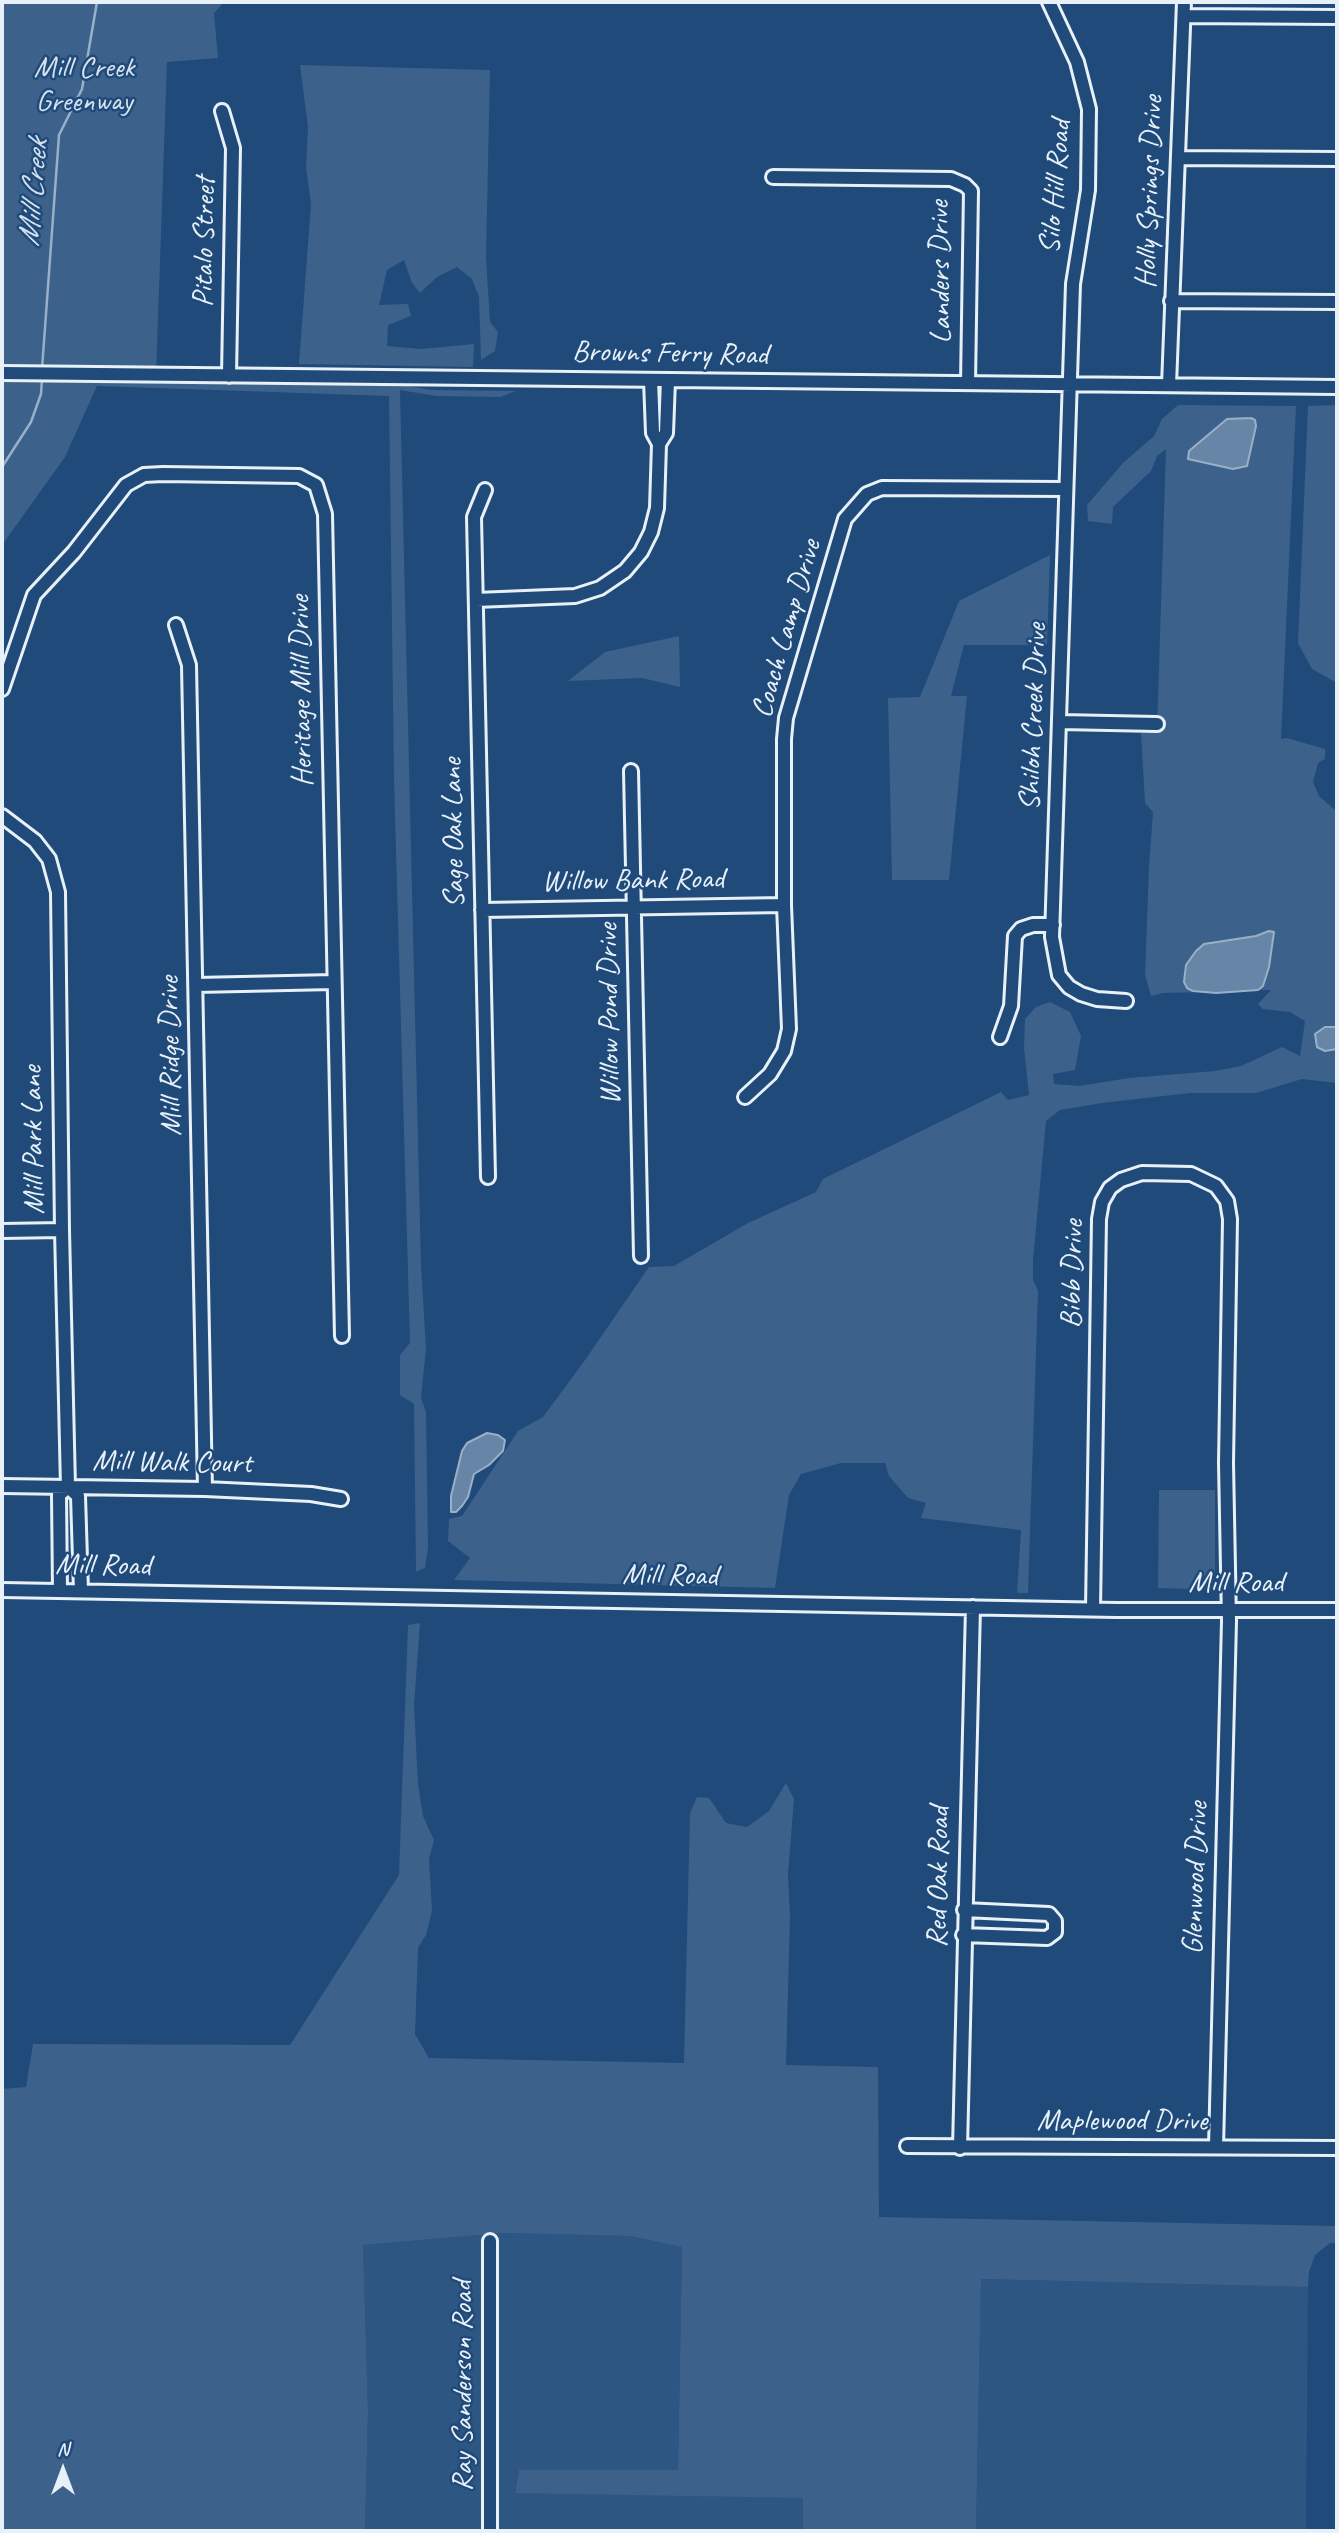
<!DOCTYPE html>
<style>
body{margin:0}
#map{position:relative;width:1339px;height:2533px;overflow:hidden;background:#1f4a7a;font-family:Caveat,sans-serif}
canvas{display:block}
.frame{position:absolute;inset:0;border:4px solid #e8f1f8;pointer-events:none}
.north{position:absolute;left:28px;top:2435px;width:70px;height:70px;-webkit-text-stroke:5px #1f4a7a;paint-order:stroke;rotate:0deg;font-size:19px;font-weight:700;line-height:28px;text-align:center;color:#e8f1f8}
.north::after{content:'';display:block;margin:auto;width:24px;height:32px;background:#e8f1f8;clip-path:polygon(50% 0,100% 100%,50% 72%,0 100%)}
</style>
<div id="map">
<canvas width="1339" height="2533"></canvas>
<div class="frame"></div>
<div class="north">N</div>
</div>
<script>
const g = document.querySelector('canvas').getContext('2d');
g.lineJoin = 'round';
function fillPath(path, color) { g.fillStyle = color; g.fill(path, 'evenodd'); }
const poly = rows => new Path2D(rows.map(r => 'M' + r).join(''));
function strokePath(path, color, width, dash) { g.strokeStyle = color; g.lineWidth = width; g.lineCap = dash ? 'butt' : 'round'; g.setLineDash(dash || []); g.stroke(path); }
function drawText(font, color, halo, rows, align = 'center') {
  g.font = font + ' Caveat,sans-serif'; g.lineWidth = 5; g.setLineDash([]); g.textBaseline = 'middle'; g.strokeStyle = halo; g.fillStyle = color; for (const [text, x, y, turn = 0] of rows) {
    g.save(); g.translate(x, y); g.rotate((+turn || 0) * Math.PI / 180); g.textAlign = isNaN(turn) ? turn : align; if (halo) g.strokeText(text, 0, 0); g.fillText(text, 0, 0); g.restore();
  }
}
fillPath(poly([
 [502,2233,630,2236,682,2247,678,2470,519,2470,515,2492,803,2498,803,2531,365,2531,368,2410,363,2245],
 [981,2279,1308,2287,1306,2531,976,2531]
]), '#2e5683');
fillPath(poly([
 [2,2,224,2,214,13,218,58,167,62,156,375,98,379,402,385,432,390,516,391,500,397,436,396,400,390,421,1266,426,1348,421,1398,426,1412,428,1548,425,1568,416,1572,414,1404,400,1395,400,1355,410,1343,394,779,389,396,97,386,65,457,2,545],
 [300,65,490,70,486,257,490,322,498,332,495,351,481,360,479,297,472,279,457,267,437,277,420,293,412,283,404,260,387,270,379,305,408,304,411,316,388,325,387,346,421,349,474,344,473,367,299,364,311,204,306,167,308,127],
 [1178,405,1296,406,1281,739,1287,738,1325,749,1325,759,1318,763,1313,782,1319,796,1337,812,1337,1027,1332,1026,1325,1051,1337,1049,1337,1083,1302,1079,1256,1093,1190,1093,1102,1103,1060,1110,1046,1121,1033,1260,1033,1280,1038,1291,1028,1593,1017,1593,1021,1530,921,1518,926,1503,908,1498,889,1476,885,1463,841,1463,801,1474,789,1495,775,1588,454,1580,470,1558,448,1541,449,1519,462,1516,518,1431,543,1417,585,1360,649,1267,674,1266,748,1223,816,1192,823,1179,1001,1092,1008,1100,1029,1095,1024,1048,1025,1019,1036,1007,1050,1002,1070,1012,1081,1036,1075,1070,1053,1074,1054,1084,1079,1086,1129,1078,1215,1071,1241,1066,1282,1047,1300,1056,1305,1021,1290,1012,1263,1009,1258,1004,1271,990,1258,990,1263,986,1269,967,1274,937,1269,931,1256,936,1204,944,1189,989,1207,992,1163,993,1151,996,1145,975,1149,867,1153,812,1145,803,1141,733,1157,730,1166,449,1157,456,1151,471,1113,507,1112,524,1088,521,1087,505,1123,463,1154,436,1162,419],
 [1337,405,1337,683,1312,669,1298,643,1308,406],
 [1050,555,1047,645,964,645,951,696,967,696,949,880,892,880,888,698,920,697,959,601],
 [679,636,680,687,642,678,568,681,605,652],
 [1159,1490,1215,1490,1215,1590,1158,1588],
 [420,1623,414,1705,418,1784,423,1816,434,1840,429,1859,432,1911,426,1935,418,1948,415,2034,429,2058,684,2063,690,1813,697,1797,709,1798,726,1823,747,1827,769,1811,786,1783,794,1799,788,1874,790,1917,786,2065,878,2067,879,2217,1337,2226,1337,2243,1330,2243,1315,2255,1309,2272,1308,2287,981,2279,976,2531,803,2531,803,2498,515,2493,519,2470,678,2470,682,2247,630,2236,502,2233,363,2245,368,2410,365,2531,2,2531,2,2089,26,2087,33,2044,290,2045,399,1875,408,1625]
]), '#3c628c');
const water = poly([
 [1251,418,1255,420,1256,426,1247,466,1233,469,1188,459,1189,451,1227,419,1251,418],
 [1269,931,1274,932,1269,967,1263,986,1258,990,1216,993,1193,991,1187,988,1184,982,1186,965,1196,951,1204,944,1256,936,1269,931],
 [1325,1027,1337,1027,1337,1049,1325,1051,1317,1047,1315,1034,1325,1027],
 [487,1433,498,1435,505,1440,503,1451,489,1465,474,1474,468,1497,462,1506,456,1512,451,1512,451,1496,462,1451,467,1443,487,1433]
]);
fillPath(water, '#6685a7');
strokePath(water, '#9ab0c7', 2);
strokePath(poly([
 [42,369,59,135,82,89,97,2],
 [2,467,31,422,41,394,42,379]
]), '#9ab0c7', 2.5);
const minor = poly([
 [1049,2,1077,62,1089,109,1088,190,1073,284,1052,937,1059,975,1069,987,1081,994,1097,999,1126,1001],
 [1184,16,1337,17],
 [222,111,233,148,229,376],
 [1178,158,1337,159],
 [773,177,951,179,965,185,971,191,968,383],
 [1171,301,1337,302],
 [2,373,1337,387],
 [651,380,653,433,659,444],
 [1169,385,1184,2],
 [485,490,474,517,488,1177],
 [476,600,575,596,600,588,625,571,641,552,651,532,657,508,659,444,666,433,668,380],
 [176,625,189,665,205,1489],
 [2,689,34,595,74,552,126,485,144,475,163,474,299,476,316,485,325,514,342,1336],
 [1061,722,1157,724],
 [631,771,641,1256],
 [2,816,35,841,49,859,58,892,62,1230,68,1487,78,1496,81,1591],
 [482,910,784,905],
 [196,985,334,982],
 [1000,1037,1011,1006,1015,936,1021,929,1033,925,1053,925],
 [745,1097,770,1074,784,1051,789,1029,784,905,784,739,786,718,845,519,867,494,882,488,1065,489],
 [2,1231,62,1230],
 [2,1486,205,1489,311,1494,341,1499],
 [2,1590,1117,1610,1337,1610],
 [60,1591,59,1495,68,1487],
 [1093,1609,1099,1219,1102,1202,1110,1188,1121,1180,1142,1173,1191,1174,1216,1186,1227,1201,1230,1219,1226,1463,1229,1621,1216,2147],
 [963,1935,1047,1938,1055,1932,1055,1921,1049,1914,964,1910],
 [907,2146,1337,2148],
 [960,2148,973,1607],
 [490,2531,490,2241]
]);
strokePath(minor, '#e8f1f8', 18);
strokePath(minor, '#1f4a7a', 12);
drawText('30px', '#d7e3ed', '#1f4a7a', [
 ["Mill Creek",84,68],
 ["Greenway",84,102]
]);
drawText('30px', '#e8f1f8', '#1f4a7a', [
 ["Silo Hill Road",1056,187,-85],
 ["Holly Springs Drive",1150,192,-88],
 ["Pitalo Street",205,242,-89],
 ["Landers Drive",941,272,-91],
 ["Browns Ferry Road",670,354,1],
 ["Coach Lamp Drive",787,629,-74],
 ["Heritage Mill Drive",302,691,-91],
 ["Shiloh Creek Drive",1034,717,-88],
 ["Sage Oak Lane",454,833,-91],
 ["Willow Bank Road",633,881,-1],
 ["Willow Pond Drive",610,1014,-91],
 ["Mill Ridge Drive",171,1056,-91],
 ["Mill Park Lane",34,1140,-91],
 ["Bibb Drive",1073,1274,-89],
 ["Mill Walk Court",172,1463,1],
 ["Mill Road",103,1566,1],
 ["Mill Road",670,1576,1],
 ["Mill Road",1236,1583],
 ["Red Oak Road",939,1877,-89],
 ["Glenwood Drive",1196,1878,-88],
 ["Maplewood Drive",1122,2121],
 ["Ray Sanderson Road",463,2386,-90]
]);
drawText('italic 32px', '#d4e1ec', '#1f4a7a', [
 ["Mill Creek",34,193,-85]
]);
</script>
